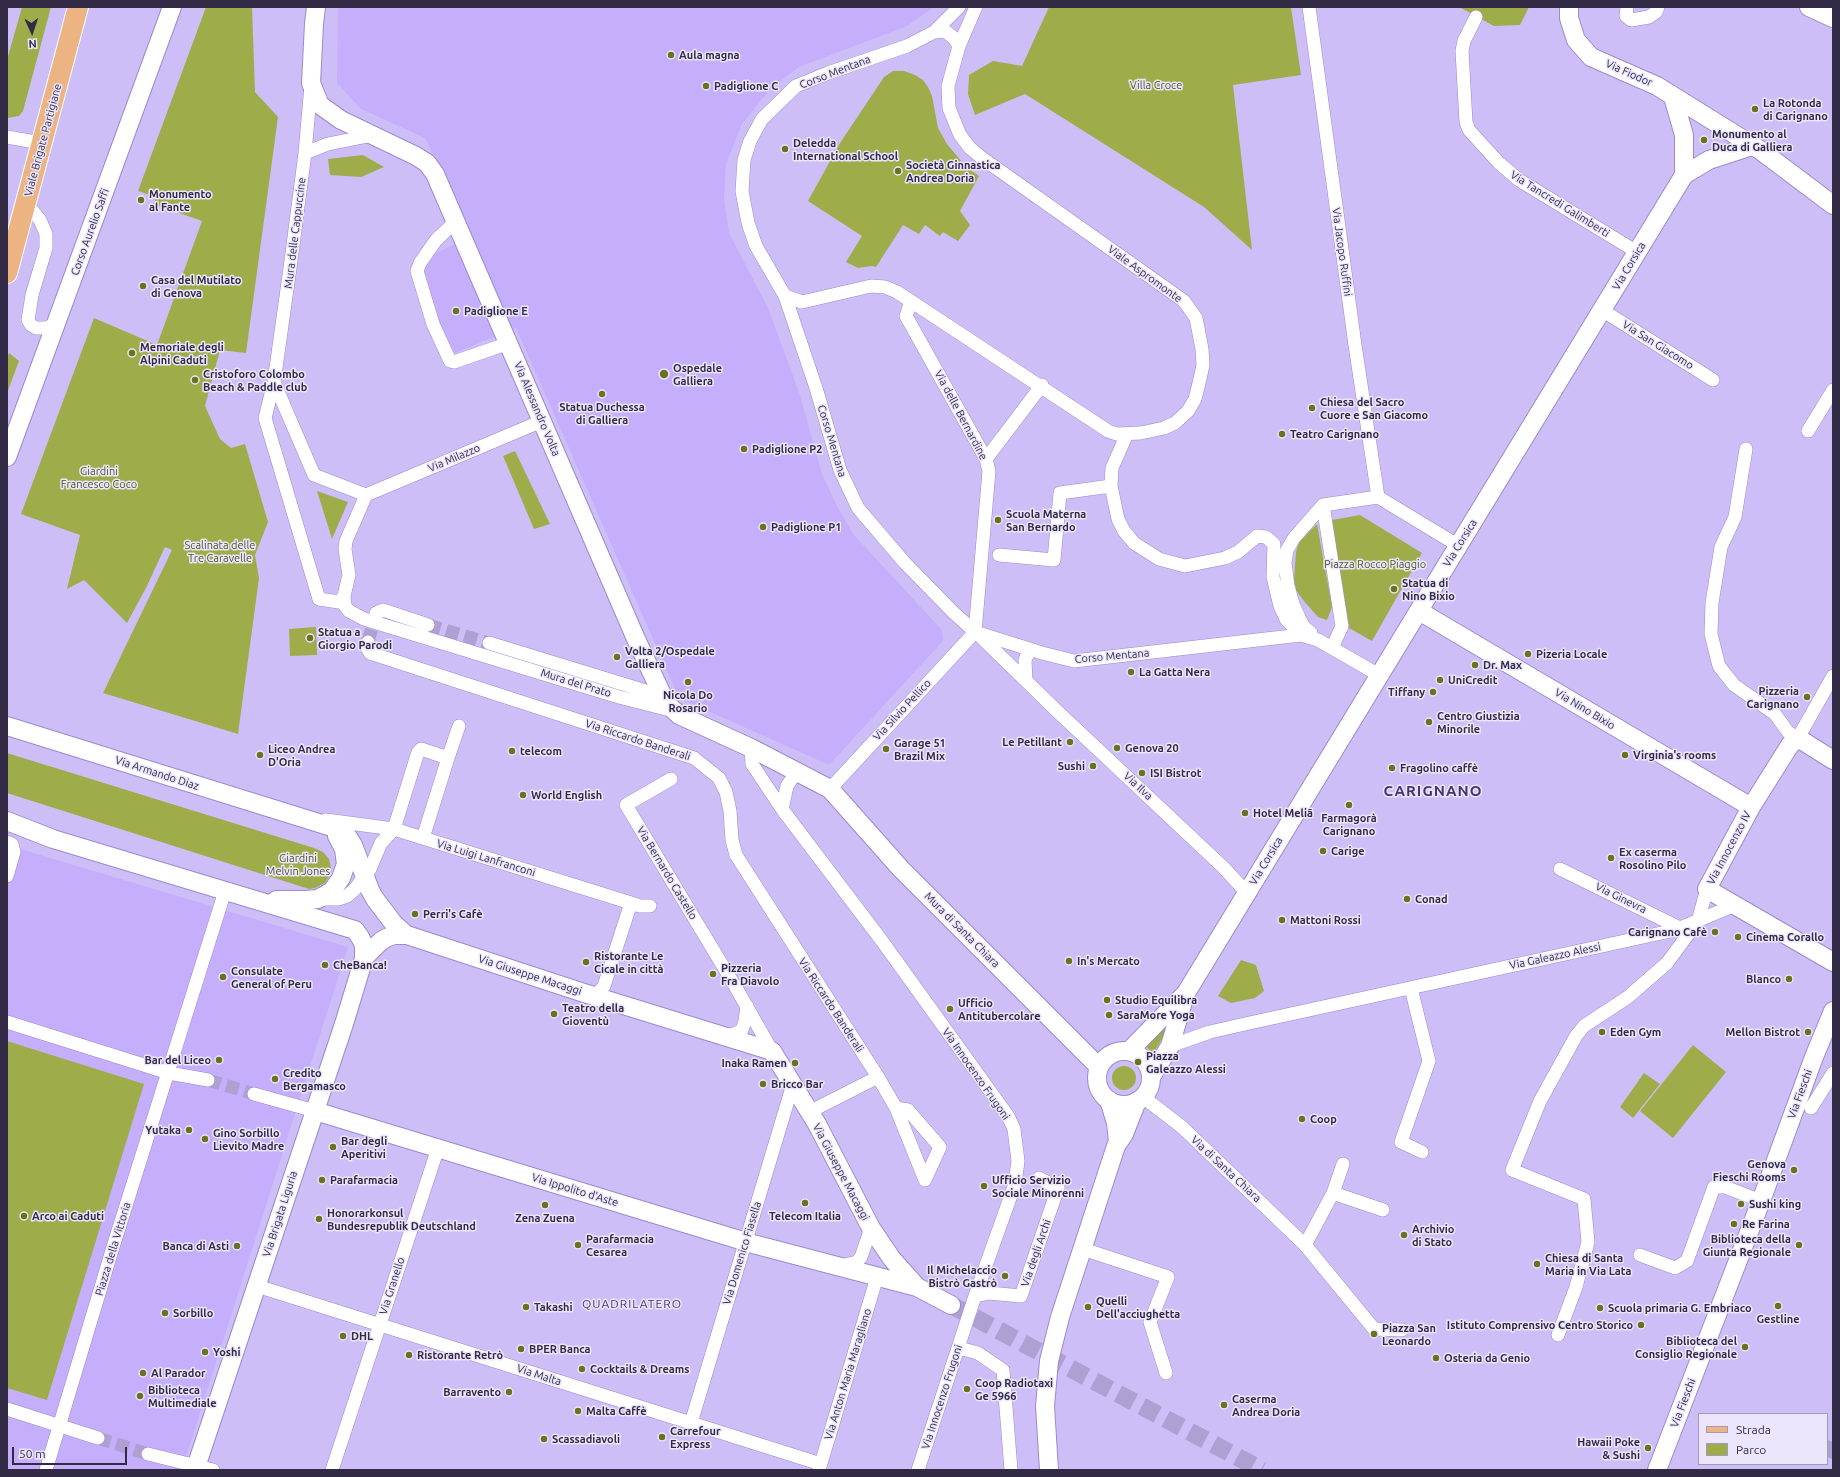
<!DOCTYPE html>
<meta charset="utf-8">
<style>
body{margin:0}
#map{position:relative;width:1840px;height:1477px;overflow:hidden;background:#cebef8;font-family:Ubuntu,sans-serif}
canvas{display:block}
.frame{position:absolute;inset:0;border:8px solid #332a46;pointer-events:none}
.legend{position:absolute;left:1698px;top:1413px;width:130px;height:52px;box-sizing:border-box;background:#ebe6fc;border:1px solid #a19bb3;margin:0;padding:5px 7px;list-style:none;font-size:12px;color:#332a46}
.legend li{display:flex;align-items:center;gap:8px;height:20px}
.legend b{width:20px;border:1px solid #a19bb3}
.north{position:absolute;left:12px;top:12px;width:40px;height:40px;-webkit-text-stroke:3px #ebe6fc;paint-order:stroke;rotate:177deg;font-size:11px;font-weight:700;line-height:16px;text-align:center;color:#332a46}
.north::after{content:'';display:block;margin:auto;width:14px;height:18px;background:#332a46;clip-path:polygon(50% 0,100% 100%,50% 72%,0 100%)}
.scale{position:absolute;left:12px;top:1447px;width:115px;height:18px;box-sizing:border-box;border:2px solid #332a46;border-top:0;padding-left:5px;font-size:12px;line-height:14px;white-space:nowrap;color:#332a46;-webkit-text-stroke:3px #ebe6fc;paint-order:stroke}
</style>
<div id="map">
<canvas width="1840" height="1477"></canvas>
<div class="frame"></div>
<ul class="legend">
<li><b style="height:5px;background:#ecb383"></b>Strada</li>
<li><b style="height:11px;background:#9ead49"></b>Parco</li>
</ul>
<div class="north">N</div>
<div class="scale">50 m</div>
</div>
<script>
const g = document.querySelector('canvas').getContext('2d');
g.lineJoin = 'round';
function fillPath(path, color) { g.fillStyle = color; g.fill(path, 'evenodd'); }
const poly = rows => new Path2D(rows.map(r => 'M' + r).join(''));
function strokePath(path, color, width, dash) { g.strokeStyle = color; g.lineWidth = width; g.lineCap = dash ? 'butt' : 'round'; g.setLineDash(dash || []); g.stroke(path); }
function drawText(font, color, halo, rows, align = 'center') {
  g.font = font + ' Ubuntu,sans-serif'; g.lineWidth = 3; g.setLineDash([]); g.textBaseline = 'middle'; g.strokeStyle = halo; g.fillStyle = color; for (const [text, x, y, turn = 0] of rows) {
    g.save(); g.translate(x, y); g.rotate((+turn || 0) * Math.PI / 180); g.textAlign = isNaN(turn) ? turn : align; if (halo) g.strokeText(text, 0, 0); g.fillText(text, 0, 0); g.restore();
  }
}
fillPath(poly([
 [338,7,934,7,907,26,799,67,770,89,742,124,726,164,724,199,729,233,768,308,800,395,822,474,838,508,854,535,942,630,943,641,829,765,679,698,516,328,455,353,433,310,414,264,471,236,425,138,361,109,337,83],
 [7,845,348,947,182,1470,7,1470]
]), '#c5affd');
fillPath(poly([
 [22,7,51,7,23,111,19,116,7,118,7,60],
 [206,7,252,7,255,92,278,117,246,353,220,350,205,406,220,439,231,448,245,444,268,522,255,555,259,578,238,734,103,693,172,550,165,547,146,588,127,623,84,580,67,589,80,535,21,514,94,318,157,345,202,221,154,204,156,197,138,191],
 [1049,7,1291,7,1301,75,1233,85,1252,250,1204,207,1025,94,975,115,968,94,969,75,993,61,1022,66],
 [1459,7,1529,7,1520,25,1494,26],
 [893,71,904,71,915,75,923,80,928,87,932,96,938,128,947,144,966,167,979,176,960,211,970,225,958,241,943,232,940,236,925,225,919,234,903,225,876,267,872,266,858,268,846,262,862,236,808,201,840,143,884,77],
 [363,155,384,167,361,177,330,175,328,159],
 [9,353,19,361,7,393,7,359],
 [515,451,550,524,534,529,503,456],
 [317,491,348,502,332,539],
 [1360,515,1422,553,1372,641,1349,628,1332,520],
 [1317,524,1332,607,1327,620,1318,617,1303,600,1296,590,1294,580,1296,552,1299,542],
 [316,627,317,655,290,656,289,629],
 [7,753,314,848,323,852,329,859,331,868,329,876,325,883,315,888,309,889,7,793],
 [1241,960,1256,965,1264,991,1255,998,1231,1003,1218,996],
 [1170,1022,1171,1023,1153,1054,1145,1045],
 [7,1041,144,1084,47,1400,7,1388],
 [1693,1045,1726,1072,1673,1138,1640,1111],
 '1112 1078a12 12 0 1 1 24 0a12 12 0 1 1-24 0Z',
 [1644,1073,1660,1084,1633,1118,1620,1107]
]), '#9ead49');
strokePath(poly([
 [428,625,489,643],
 [368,642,376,613],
 [208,1080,254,1094],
 [98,1438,148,1454]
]), '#afa0d4', 13, [13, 6]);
strokePath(poly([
 [951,1305,1262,1470],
 [1827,1457,1833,1442]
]), '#afa0d4', 18, [18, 9]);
const street = poly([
 [959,7,934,32,907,46,828,73,796,86,762,119,750,141,744,160,742,191,748,223,756,246,785,296,816,388,840,470,858,508,904,562,953,612,975,632,1042,653,1074,661,1301,635,1318,640,1379,675],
 [1309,7,1355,345,1378,497],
 [1627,7,1626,16,1631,20,1649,17,1656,12,1658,7],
 [1476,17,1464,41,1462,51,1466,122,1469,130,1499,163,1519,180,1637,252],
 [934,32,945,31,954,38,959,46],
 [311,85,305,153,290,268,274,382,265,418,319,599,339,602,344,596],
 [7,137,41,143],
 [305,153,328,144,373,135],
 [26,203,40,220,46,234,46,248,32,295,28,320,31,325,36,328,45,328,56,324],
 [455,222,436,240,420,263,417,271,433,324,450,361,454,362,509,343],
 [785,296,802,302,871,286,885,287,897,292,1108,431,1117,434,1141,433,1164,428,1175,423,1188,411,1195,399,1200,379,1203,365,1202,349,1196,318,1184,301,982,158,970,148,960,135,949,108,948,86,959,46,976,7],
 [911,301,906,316,986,459,989,471,975,632],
 [1602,310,1713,380],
 [274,382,314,475,366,495,346,541,345,549,349,575,344,596,345,606,349,611,364,619,619,697,674,711],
 [1808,431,1833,390],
 [1127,434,1112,468,1111,486,1118,519,1124,531,1134,543,1159,559,1185,566,1225,558,1238,552,1257,536,1266,537,1274,544,1273,577,1280,606,1286,619,1301,635],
 [1746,449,1735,517,1721,547,1712,603,1711,634,1719,666,1734,685,1775,714,1788,732,1798,738,1833,676],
 [986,459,1042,385],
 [366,495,542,421],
 [1323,505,1342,626,1332,648],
 [999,555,1054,560,1060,493,1111,486],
 [376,613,383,610,428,625],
 [1311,633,1303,626,1293,604,1288,586,1285,563,1287,550,1294,538,1323,505,1378,497,1459,546],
 [979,635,1057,711,1223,867,1247,893],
 [368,642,367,648,370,653,694,758,719,778,726,792,730,811,732,840,736,855,878,1077,809,1112],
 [489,643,662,696],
 [1026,681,1025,660,1030,649],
 [751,748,752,764,782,809,882,941,1008,1116,1014,1129,1018,1161,1015,1184,975,1296,918,1470],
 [448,758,459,726],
 [671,779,626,805,735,986,772,1051],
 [830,789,975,632],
 [782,809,787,786,797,771],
 [326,820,394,829,631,903,640,906,650,906],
 [7,842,12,844,14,852,7,876],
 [1560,869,1680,928],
 [319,899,339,899,347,896,355,889,370,869,381,843,394,829,418,752,421,749,448,758,423,838],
 [1411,988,1429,1061,1401,1142,1422,1152],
 [595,996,604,986,631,903],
 [7,1022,169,1073,208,1080],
 [724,1036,735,1034,742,1030,745,1021,747,1006],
 [1170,1046,1210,1032,1245,1024,1666,932,1680,928,1735,905],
 [878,1077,896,1108,925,1180,940,1147,908,1110,896,1108],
 [254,1094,315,1111],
 [1143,1097,1182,1127,1305,1245,1374,1329,1402,1330],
 [1811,1108,1833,1073],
 [1333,1193,1343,1164],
 [1305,1245,1333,1193,1383,1210],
 [1083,1249,1168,1277,1150,1322,1166,1373],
 [1640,1255,1675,1268,1687,1261,1714,1187,1725,1187,1761,1201],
 [841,1266,857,1262,861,1257,871,1228],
 [257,1286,821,1464],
 [975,1296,989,1293,1021,1296,1058,1188,1039,1178],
 [1558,1335,1576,1287,1588,1242,1584,1199,1512,1170,1540,1101,1576,1036,1584,1026,1628,997,1667,963,1698,921,1707,889],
 [959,1348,978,1353,1003,1370,1011,1470],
 [7,1409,98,1438],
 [691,1423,793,1084],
 [148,1454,213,1470],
 [46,1470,113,1247,225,891],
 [332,1470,438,1148],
 [819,1470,877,1277]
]);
const secondary = poly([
 [316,7,314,24,311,83,320,105,341,120,416,156,427,163,435,174,636,639,666,703,679,715,751,748,830,789,901,869,1099,1067],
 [1569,7,1569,18,1576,40,1591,57,1657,86,1760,150,1833,205],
 [1809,7,1833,18],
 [1673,97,1684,135,1684,175],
 [7,457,172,7],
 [1419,611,1751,807],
 [7,726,338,829,346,834,353,845,370,890,375,899,394,924,405,934],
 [1833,760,1798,738,1790,745,1751,807,1707,889,1833,962],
 [7,821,53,839,355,930,360,937,364,945,364,958,344,1024,195,1470],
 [276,900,306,900,318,899,332,891,341,878,346,864,344,849,337,836],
 [364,958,381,941,386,938,394,935,407,935,581,992,772,1051,817,1124,871,1228,892,1259,917,1287],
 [1129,1051,1186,993,1684,175,1709,160,1752,146],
 '1097 1078a27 27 0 1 1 54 0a27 27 0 1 1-54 0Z',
 [1151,1077,1170,1046,1185,995],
 [1109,1100,1116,1123,1118,1142],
 [315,1111,753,1244,917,1287,951,1305],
 [1049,1470,1045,1406,1049,1361,1060,1317,1116,1146,1124,1134,1137,1101],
 [1657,1470,1761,1201,1814,1057,1833,1011]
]);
const primary = poly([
 [7,273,78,7]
]);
strokePath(street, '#9d89cd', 14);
strokePath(secondary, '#9d89cd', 20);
strokePath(primary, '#fff', 22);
strokePath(street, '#fff', 13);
strokePath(secondary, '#fff', 18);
strokePath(primary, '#ecb383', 20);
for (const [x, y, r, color] of [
 [671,55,4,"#68731e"],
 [706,86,4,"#68731e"],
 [1755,109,4,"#68731e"],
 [1704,140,4,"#68731e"],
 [785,149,4,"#68731e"],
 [898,171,4,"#68731e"],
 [141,200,4,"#68731e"],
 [143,286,4,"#68731e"],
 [456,311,4,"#68731e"],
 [132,353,4,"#68731e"],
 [664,374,5,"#68731e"],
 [195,380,4,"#68731e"],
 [602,394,4,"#68731e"],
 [1312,408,4,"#68731e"],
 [1282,434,4,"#68731e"],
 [744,449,4,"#68731e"],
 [998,520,4,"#68731e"],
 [763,527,4,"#68731e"],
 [1394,589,4,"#68731e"],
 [310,638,4,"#68731e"],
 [1528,654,4,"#68731e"],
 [617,657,4,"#68731e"],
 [1475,665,4,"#68731e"],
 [1131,672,4,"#68731e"],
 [1440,680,4,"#68731e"],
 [688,682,4,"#68731e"],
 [1433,692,4,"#68731e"],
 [1807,697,4,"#68731e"],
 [1429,722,4,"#68731e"],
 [1070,742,4,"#68731e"],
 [1117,748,4,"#68731e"],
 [886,749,4,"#68731e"],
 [512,751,4,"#68731e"],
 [260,755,4,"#68731e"],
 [1625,755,4,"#68731e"],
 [1093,766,4,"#68731e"],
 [1392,768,4,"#68731e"],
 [1142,773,4,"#68731e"],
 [523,795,4,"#68731e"],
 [1349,805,4,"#68731e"],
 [1245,813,4,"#68731e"],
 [1323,851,4,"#68731e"],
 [1611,858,4,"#68731e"],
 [1407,899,4,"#68731e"],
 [415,914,4,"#68731e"],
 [1282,920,4,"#68731e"],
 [1715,932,4,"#68731e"],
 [1738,937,4,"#68731e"],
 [1069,961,4,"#68731e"],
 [586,962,4,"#68731e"],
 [325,965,4,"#68731e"],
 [713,974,4,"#68731e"],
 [223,977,4,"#68731e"],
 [1789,979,4,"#68731e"],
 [1107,1000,4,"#68731e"],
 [950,1009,4,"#68731e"],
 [554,1014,4,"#68731e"],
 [1109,1015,4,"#68731e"],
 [1602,1032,4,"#68731e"],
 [1808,1032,4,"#68731e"],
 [219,1060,4,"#68731e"],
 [1138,1062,4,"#68731e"],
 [795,1063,4,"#68731e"],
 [275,1079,4,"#68731e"],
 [763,1084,4,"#68731e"],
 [1302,1119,4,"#68731e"],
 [189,1130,4,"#68731e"],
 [205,1139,4,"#68731e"],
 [333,1147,4,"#68731e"],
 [1794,1170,4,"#68731e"],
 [322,1180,4,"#68731e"],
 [984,1186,4,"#68731e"],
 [805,1203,4,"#68731e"],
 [1741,1204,4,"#68731e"],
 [545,1205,4,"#68731e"],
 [24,1216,4,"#68731e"],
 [319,1219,4,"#68731e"],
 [1734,1224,4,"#68731e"],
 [1404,1235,4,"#68731e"],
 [578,1245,4,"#68731e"],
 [1799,1245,4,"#68731e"],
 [237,1246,4,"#68731e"],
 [1537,1264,4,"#68731e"],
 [1005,1276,4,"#68731e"],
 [1778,1306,4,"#68731e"],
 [526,1307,4,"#68731e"],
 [1088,1307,4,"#68731e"],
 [1600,1308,4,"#68731e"],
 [165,1313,4,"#68731e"],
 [1641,1325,4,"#68731e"],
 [1374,1334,4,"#68731e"],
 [343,1336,4,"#68731e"],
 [1745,1347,4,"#68731e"],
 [521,1349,4,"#68731e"],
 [205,1352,4,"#68731e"],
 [409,1355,4,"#68731e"],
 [1436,1358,4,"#68731e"],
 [582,1369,4,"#68731e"],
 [143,1373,4,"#68731e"],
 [967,1389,4,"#68731e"],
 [509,1392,4,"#68731e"],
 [140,1396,4,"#68731e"],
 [1224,1405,4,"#68731e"],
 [578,1411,4,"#68731e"],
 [662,1437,4,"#68731e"],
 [544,1439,4,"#68731e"],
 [1648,1448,4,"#68731e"]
]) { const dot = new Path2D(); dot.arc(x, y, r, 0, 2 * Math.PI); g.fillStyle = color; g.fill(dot); strokePath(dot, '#ebe6fc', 1.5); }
drawText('bold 11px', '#332a46', '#ebe6fc', [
 ["Aula magna",679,55],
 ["Padiglione C",714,86],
 ["La Rotonda",1763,103],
 ["di Carignano",1763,116],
 ["Monumento al",1712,134],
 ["Duca di Galliera",1712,147],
 ["Deledda",793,143],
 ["International School",793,156],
 ["Società Ginnastica",906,165],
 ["Andrea Doria",906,178],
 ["Monumento",149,194],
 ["al Fante",149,207],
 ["Casa del Mutilato",151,280],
 ["di Genova",151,293],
 ["Padiglione E",464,311],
 ["Memoriale degli",140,347],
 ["Alpini Caduti",140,360],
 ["Ospedale",673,368],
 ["Galliera",673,381],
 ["Cristoforo Colombo",203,374],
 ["Beach & Paddle club",203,387],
 ["Chiesa del Sacro",1320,402],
 ["Cuore e San Giacomo",1320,415],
 ["Statua Duchessa",602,407,"center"],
 ["di Galliera",602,420,"center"],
 ["Teatro Carignano",1290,434],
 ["Padiglione P2",752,449],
 ["Scuola Materna",1006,514],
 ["San Bernardo",1006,527],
 ["Padiglione P1",771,527],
 ["Statua di",1402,583],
 ["Nino Bixio",1402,596],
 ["Statua a",318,632],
 ["Giorgio Parodi",318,645],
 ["Volta 2/Ospedale",625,651],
 ["Galliera",625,664],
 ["Pizeria Locale",1536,654],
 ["Dr. Max",1483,665],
 ["La Gatta Nera",1139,672],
 ["UniCredit",1448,680],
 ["Pizzeria",1799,691,"right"],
 ["Carignano",1799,704,"right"],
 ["Tiffany",1425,692,"right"],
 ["Nicola Do",688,695,"center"],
 ["Rosario",688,708,"center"],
 ["Centro Giustizia",1437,716],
 ["Minorile",1437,729],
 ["Le Petillant",1062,742,"right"],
 ["Garage 51",894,743],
 ["Brazil Mix",894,756],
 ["Genova 20",1125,748],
 ["Liceo Andrea",268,749],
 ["D'Oria",268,762],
 ["telecom",520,751],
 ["Virginia's rooms",1633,755],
 ["Sushi",1085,766,"right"],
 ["Fragolino caffè",1400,768],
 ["ISI Bistrot",1150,773],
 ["World English",531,795],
 ["Hotel Meliã",1253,813],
 ["Farmagorà",1349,818,"center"],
 ["Carignano",1349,831,"center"],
 ["Carige",1331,851],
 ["Ex caserma",1619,852],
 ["Rosolino Pilo",1619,865],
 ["Conad",1415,899],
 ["Perri's Cafè",423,914],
 ["Mattoni Rossi",1290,920],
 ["Carignano Cafè",1707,932,"right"],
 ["Cinema Corallo",1746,937],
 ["Ristorante Le",594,956],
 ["Cicale in città",594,969],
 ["In's Mercato",1077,961],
 ["CheBanca!",333,965],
 ["Pizzeria",721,968],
 ["Fra Diavolo",721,981],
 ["Consulate",231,971],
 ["General of Peru",231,984],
 ["Blanco",1781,979,"right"],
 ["Studio Equilibra",1115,1000],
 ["Ufficio",958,1003],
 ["Antitubercolare",958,1016],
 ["Teatro della",562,1008],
 ["Gioventù",562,1021],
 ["SaraMore Yoga",1117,1015],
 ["Eden Gym",1610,1032],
 ["Mellon Bistrot",1800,1032,"right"],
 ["Piazza",1146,1056],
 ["Galeazzo Alessi",1146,1069],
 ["Bar del Liceo",211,1060,"right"],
 ["Inaka Ramen",787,1063,"right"],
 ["Credito",283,1073],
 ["Bergamasco",283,1086],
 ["Bricco Bar",771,1084],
 ["Coop",1310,1119],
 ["Yutaka",181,1130,"right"],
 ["Gino Sorbillo",213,1133],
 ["Lievito Madre",213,1146],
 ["Bar degli",341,1141],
 ["Aperitivi",341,1154],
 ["Genova",1786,1164,"right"],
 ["Fieschi Rooms",1786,1177,"right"],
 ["Parafarmacia",330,1180],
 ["Ufficio Servizio",992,1180],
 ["Sociale Minorenni",992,1193],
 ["Sushi king",1749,1204],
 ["Honorarkonsul",327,1213],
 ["Bundesrepublik Deutschland",327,1226],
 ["Arco ai Caduti",32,1216],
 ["Telecom Italia",805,1216,"center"],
 ["Zena Zuena",545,1218,"center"],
 ["Re Farina",1742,1224],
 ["Archivio",1412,1229],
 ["di Stato",1412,1242],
 ["Parafarmacia",586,1239],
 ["Cesarea",586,1252],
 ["Biblioteca della",1791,1239,"right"],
 ["Giunta Regionale",1791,1252,"right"],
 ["Banca di Asti",229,1246,"right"],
 ["Chiesa di Santa",1545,1258],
 ["Maria in Via Lata",1545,1271],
 ["Il Michelaccio",997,1270,"right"],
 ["Bistrò Gastrò",997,1283,"right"],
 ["Quelli",1096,1301],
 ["Dell'acciughetta",1096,1314],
 ["Takashi",534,1307],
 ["Scuola primaria G. Embriaco",1608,1308],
 ["Sorbillo",173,1313],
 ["Gestline",1778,1319,"center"],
 ["Istituto Comprensivo Centro Storico",1633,1325,"right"],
 ["Piazza San",1382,1328],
 ["Leonardo",1382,1341],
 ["DHL",351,1336],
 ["Biblioteca del",1737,1341,"right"],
 ["Consiglio Regionale",1737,1354,"right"],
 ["BPER Banca",529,1349],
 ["Yoshi",213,1352],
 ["Ristorante Retrò",417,1355],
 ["Osteria da Genio",1444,1358],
 ["Cocktails & Dreams",590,1369],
 ["Al Parador",151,1373],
 ["Coop Radiotaxi",975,1383],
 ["Ge 5966",975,1396],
 ["Biblioteca",148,1390],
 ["Multimediale",148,1403],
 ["Barravento",501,1392,"right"],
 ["Caserma",1232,1399],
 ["Andrea Doria",1232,1412],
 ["Malta Caffè",586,1411],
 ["Carrefour",670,1431],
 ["Express",670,1444],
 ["Scassadiavoli",552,1439],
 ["Hawaii Poke",1640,1442,"right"],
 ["& Sushi",1640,1455,"right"]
], 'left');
drawText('11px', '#332a46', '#ebe6fc', [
 ["Corso Mentana",835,72,-21],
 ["Via Fiodor",1629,73,24],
 ["Viale Brigate Partigiane",43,140,-75],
 ["Via Tancredi Galimberti",1560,204,32],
 ["Corso Aurelio Saffi",90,232,-70],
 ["Mura delle Cappuccine",295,233,-83],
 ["Via Jacopo Ruffini",1342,252,82],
 ["Via Corsica",1629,266,-59],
 ["Viale Aspromonte",1145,274,36],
 ["Via San Giacomo",1658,345,32],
 ["Via Alessandro Volta",537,409,67],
 ["Via delle Bernardine",961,415,62],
 ["Corso Mentana",832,441,73],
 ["Via Milazzo",454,458,-23],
 ["Via Corsica",1460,543,-58],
 ["Corso Mentana",1112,656,-5],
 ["Mura del Prato",576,683,17],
 ["Via Nino Bixio",1585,709,31],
 ["Via Silvio Pellico",902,710,-47],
 ["Via Riccardo Banderali",638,740,18],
 ["Via Armando Diaz",157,773,18],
 ["Via Ilva",1138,786,43],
 ["Via Innocenzo IV",1729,848,-62],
 ["Via Luigi Lanfranconi",486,858,17],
 ["Via Corsica",1266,861,-59],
 ["Via Bernardo Castello",667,873,59],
 ["Via Ginevra",1621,898,26],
 ["Mura di Santa Chiara",962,930,45],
 ["Via Galeazzo Alessi",1555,956,-12],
 ["Via Giuseppe Macaggi",530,975,18],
 ["Via Riccardo Banderali",831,1005,57],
 ["Via Innocenzo Frugoni",976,1074,55],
 ["Via Fieschi",1800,1094,-70],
 ["Via di Santa Chiara",1226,1169,43],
 ["Via Giuseppe Macaggi",841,1172,62],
 ["Via Ippolito d'Aste",575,1190,17],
 ["Via Brigata Liguria",280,1214,-72],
 ["Piazza della Vittoria",113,1249,-73],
 ["Via Domenico Fiasella",742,1253,-73],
 ["Via degli Archi",1036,1253,-71],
 ["Via Granello",392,1286,-72],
 ["Via Anton Maria Maragliano",848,1374,-73],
 ["Via Malta",539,1375,18],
 ["Via Innocenzo Frugoni",942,1397,-72],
 ["Via Fieschi",1683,1403,-69]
]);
drawText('11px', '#4c5425', '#ebe6fc', [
 ["Villa Croce",1156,85],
 ["Giardini",99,471],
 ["Francesco Coco",99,484],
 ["Scalinata delle",220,545],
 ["Tre Caravelle",220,558],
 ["Piazza Rocco Piaggio",1375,564],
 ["Giardini",298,858],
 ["Melvin Jones",298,871]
]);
g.letterSpacing = '1px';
drawText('12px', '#493471', '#ebe6fc', [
 ["QUADRILATERO",632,1304]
]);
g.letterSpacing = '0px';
g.letterSpacing = '1px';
drawText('bold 15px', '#493471', '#ebe6fc', [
 ["CARIGNANO",1433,791]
]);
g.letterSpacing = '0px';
</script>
